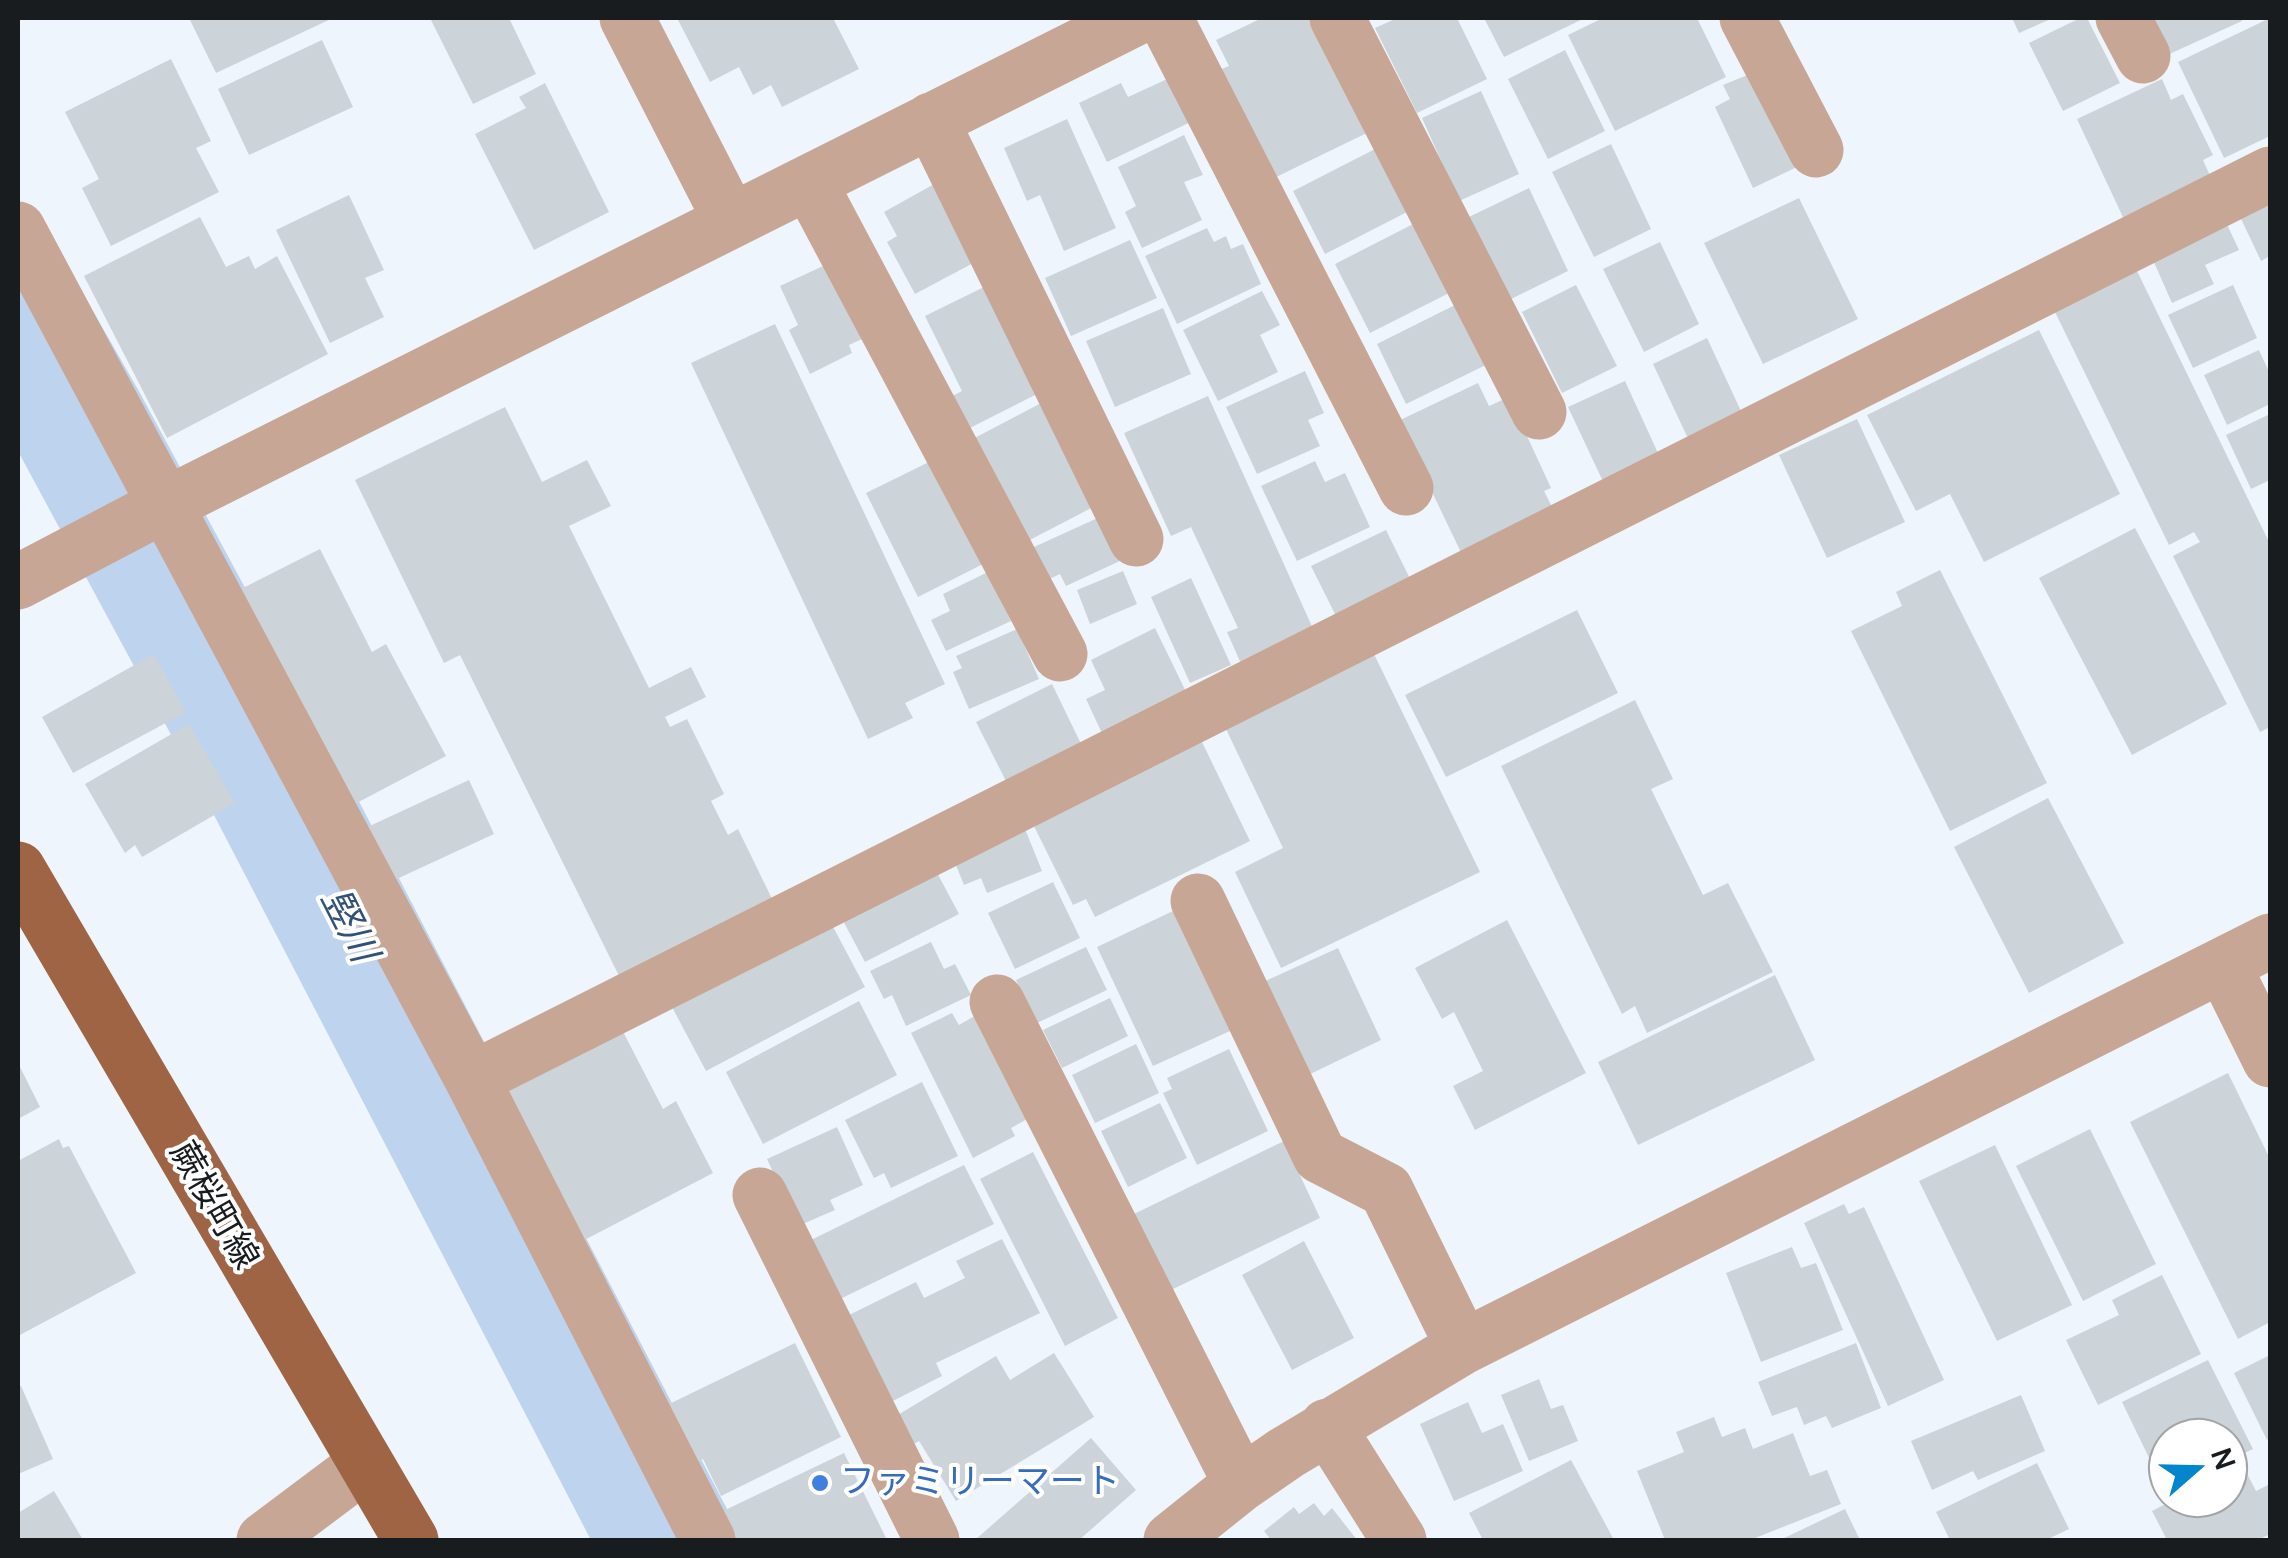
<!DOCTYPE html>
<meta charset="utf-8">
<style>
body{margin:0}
#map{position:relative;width:2288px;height:1558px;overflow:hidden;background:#eff5fc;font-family:Manrope,sans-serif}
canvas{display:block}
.frame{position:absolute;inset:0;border:20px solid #191c1e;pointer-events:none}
.north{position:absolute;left:2148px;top:1418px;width:100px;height:100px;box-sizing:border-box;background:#fff;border:2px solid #a3a4a5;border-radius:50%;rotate:70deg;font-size:28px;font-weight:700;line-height:40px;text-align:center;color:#191c1e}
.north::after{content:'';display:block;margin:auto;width:35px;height:45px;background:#0486cd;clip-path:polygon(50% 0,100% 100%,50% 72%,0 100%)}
</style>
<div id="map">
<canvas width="2288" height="1558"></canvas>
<div class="frame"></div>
<div class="north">N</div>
</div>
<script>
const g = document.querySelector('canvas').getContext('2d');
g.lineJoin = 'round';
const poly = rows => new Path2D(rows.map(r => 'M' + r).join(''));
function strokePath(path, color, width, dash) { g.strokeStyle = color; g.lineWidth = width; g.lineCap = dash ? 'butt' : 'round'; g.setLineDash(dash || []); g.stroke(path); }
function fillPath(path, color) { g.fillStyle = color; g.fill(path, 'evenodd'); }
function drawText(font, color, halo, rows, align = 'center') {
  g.font = font + ' Manrope,"Noto Sans JP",sans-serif'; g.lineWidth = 8; g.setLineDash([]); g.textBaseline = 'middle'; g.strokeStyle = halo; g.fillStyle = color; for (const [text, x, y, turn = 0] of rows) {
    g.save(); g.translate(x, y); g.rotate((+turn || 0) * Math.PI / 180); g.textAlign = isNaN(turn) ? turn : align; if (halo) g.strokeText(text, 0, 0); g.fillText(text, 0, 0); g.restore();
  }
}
strokePath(poly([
 [18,316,80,424,264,765,667,1540]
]), '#bed3ed', 135);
fillPath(poly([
 [189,18,333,18,216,73],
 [430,18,509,18,536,74,473,104],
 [677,18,833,18,859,69,782,107,771,85,753,95,739,67,710,82],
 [1262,18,1317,18,1373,130,1270,180,1217,71,1229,66,1216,40],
 [1397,18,1457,18,1487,79,1417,113,1375,28],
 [1484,18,1585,18,1504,57],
 [1603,18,1697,18,1726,77,1615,131,1568,35],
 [2012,18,2053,18,2019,33],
 [2080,18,2087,18,2120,83,2063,111,2029,43],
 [2159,18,2241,18,2242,21,2165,56,2150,22],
 [2270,18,2270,136,2224,158,2178,62],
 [322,40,353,107,249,155,218,89],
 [1565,50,1605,131,1548,159,1508,79],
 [171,59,211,141,196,148,219,192,111,246,82,188,99,179,65,112],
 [1750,74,1795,168,1753,188,1715,107,1730,99,1723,85],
 [1176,75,1197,119,1107,162,1079,103,1121,83,1128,97],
 [2162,79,2171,100,2183,94,2213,155,2203,160,2216,189,2129,230,2077,119],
 [545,83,609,212,534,250,475,134,526,108,519,97],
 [1481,91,1519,174,1459,201,1422,118],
 [1067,119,1116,228,1064,251,1040,195,1027,201,1004,148],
 [1184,135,1203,175,1184,182,1202,220,1142,248,1125,212,1136,206,1118,167],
 [1611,144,1651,229,1594,257,1552,172],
 [1381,146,1413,209,1325,254,1293,191],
 [936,183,977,261,915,294,887,242,897,236,884,212],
 [1529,188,1568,271,1509,300,1469,217],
 [2270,189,2270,256,2261,261,2235,206],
 [349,195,384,270,365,278,384,317,330,343,276,230],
 [1799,198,1858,319,1763,364,1704,243],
 [200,217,226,267,249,256,255,269,277,256,328,354,167,438,84,276],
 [2224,218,2239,250,2205,265,2214,284,2172,303,2149,251],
 [1419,221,1455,290,1370,333,1335,264],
 [1207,228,1214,242,1226,236,1231,249,1243,244,1261,284,1177,324,1145,256],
 [1130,240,1157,298,1071,336,1045,278],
 [1660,242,1699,324,1644,352,1603,269],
 [836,260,871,335,849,345,852,353,810,374,789,330,798,325,780,286],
 [2136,269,2270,544,2270,727,2260,732,2173,556,2200,542,2194,532,2169,545,2054,310],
 [1576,285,1617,366,1562,393,1522,312],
 [2233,285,2257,338,2193,368,2168,315],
 [984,287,1037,394,964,431,948,398,962,391,925,316],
 [1262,291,1280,325,1260,335,1278,372,1218,401,1183,330],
 [1463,301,1492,362,1406,404,1377,344],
 [1163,308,1191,374,1115,407,1086,341],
 [775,324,945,684,905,703,913,718,868,739,691,363],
 [2039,330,2120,494,1984,562,1950,494,1916,511,1867,415],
 [1707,338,1747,424,1693,449,1653,364],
 [2259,350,2270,374,2270,404,2227,425,2204,375],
 [1305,371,1324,413,1308,420,1320,446,1257,474,1226,407],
 [1625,381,1663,464,1607,490,1568,407],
 [1478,383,1489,406,1509,397,1551,488,1544,491,1559,521,1467,565,1398,421],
 [1208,396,1315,633,1242,666,1227,632,1238,628,1191,527,1171,536,1124,433],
 [1045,401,1099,504,1022,544,969,441],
 [505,407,542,482,587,460,611,506,569,526,649,688,691,667,706,697,665,717,670,727,687,719,724,794,711,801,728,835,738,829,777,909,623,984,460,655,444,663,355,480],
 [2270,414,2270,480,2251,489,2226,435],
 [1857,419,1905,522,1827,558,1779,455],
 [931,461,983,564,918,597,866,493],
 [1315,461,1325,482,1345,473,1370,527,1297,561,1261,486],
 [1102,516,1122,560,1066,586,1060,574,1037,585,1023,552],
 [2135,528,2227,704,2132,755,2039,578],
 [1386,530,1416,591,1342,628,1311,566],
 [320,549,372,652,386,644,446,756,349,807,237,591],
 [1940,570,2047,783,1950,831,1851,631,1902,606,1896,592],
 [1123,571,1137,604,1090,624,1077,590],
 [988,572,1011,621,946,651,931,620,950,611,943,594],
 [1191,578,1231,665,1190,683,1151,597],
 [1577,610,1618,693,1446,777,1405,695],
 [1155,628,1190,700,1106,742,1086,699,1105,690,1091,660],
 [1017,629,1039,679,969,709,953,672,962,668,956,656],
 [154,654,186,712,73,773,42,717],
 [1374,654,1480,872,1281,968,1235,872,1283,848,1225,727],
 [1052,684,1084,750,1009,787,976,722],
 [1635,700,1673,779,1651,789,1703,895,1728,883,1773,972,1647,1033,1635,1006,1622,1014,1501,766],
 [189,724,235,803,142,857,135,845,125,853,85,784],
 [1202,742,1250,841,1095,917,1086,899,1073,905,1033,824],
 [469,780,494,834,388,883,361,830],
 [2048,798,2124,943,2029,993,1954,847],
 [1021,819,1042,871,987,893,981,878,964,885,949,848],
 [934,867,959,914,865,962,840,915],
 [1053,882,1080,938,1015,969,988,913],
 [1173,911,1230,1031,1153,1066,1097,947],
 [1507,920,1586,1073,1475,1130,1453,1086,1483,1071,1454,1012,1442,1019,1415,968],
 [831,923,865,987,706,1071,672,1007],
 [931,942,944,969,955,964,971,995,906,1026,892,995,884,999,870,971],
 [1086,947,1107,990,1037,1023,1016,980],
 [1338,948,1381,1040,1306,1076,1261,983],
 [1775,975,1815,1060,1638,1145,1598,1062],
 [1110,998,1128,1036,1062,1068,1043,1030],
 [859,1001,897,1075,763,1144,726,1072],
 [952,1013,959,1025,978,1014,1029,1118,1011,1128,1015,1136,973,1158,911,1033],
 [618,1022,663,1109,676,1101,713,1173,571,1247,490,1088],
 [1136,1044,1159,1093,1095,1123,1072,1075],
 [1229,1049,1268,1131,1197,1165,1163,1093,1172,1089,1167,1078],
 [18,1063,40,1107,18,1119],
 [2228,1073,2270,1159,2270,1322,2238,1339,2130,1122],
 [922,1082,958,1156,891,1188,884,1173,874,1178,845,1120],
 [1160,1103,1187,1158,1128,1187,1101,1131],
 [837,1127,863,1185,830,1200,835,1210,798,1226,767,1159],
 [2090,1129,2156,1264,2083,1301,2016,1166],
 [59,1139,63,1148,69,1146,136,1273,18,1336,18,1161],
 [1284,1141,1320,1218,1171,1290,1134,1214],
 [1995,1145,2072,1305,1997,1341,1919,1181],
 [1033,1152,1118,1318,1065,1346,980,1179],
 [964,1165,994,1224,840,1299,811,1240],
 [1844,1204,1849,1214,1864,1207,1944,1380,1888,1406,1804,1223],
 [1002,1239,1040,1313,936,1363,942,1376,883,1406,841,1319,916,1282,924,1298,965,1278,956,1261],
 [1304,1241,1354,1338,1292,1370,1242,1275],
 [1792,1247,1801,1268,1816,1263,1843,1330,1761,1362,1726,1273],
 [2162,1275,2201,1354,2098,1405,2066,1340,2119,1315,2112,1300],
 [795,1343,841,1437,721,1496,703,1459,692,1464,663,1407],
 [1856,1343,1881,1408,1832,1428,1826,1416,1804,1425,1797,1407,1772,1416,1758,1382],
 [1054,1353,1094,1417,956,1501,919,1441,908,1447,891,1419,996,1356,1010,1380],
 [2270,1355,2270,1438,2267,1440,2234,1373],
 [2208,1360,2253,1449,2228,1461,2228,1438,2168,1438,2168,1497,2122,1402],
 [1539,1379,1551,1409,1563,1405,1578,1441,1529,1461,1501,1395],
 [21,1386,53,1459,18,1474,18,1387],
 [2021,1395,2045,1451,1978,1480,1973,1471,1932,1490,1911,1441],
 [1468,1402,1482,1433,1503,1424,1523,1471,1454,1501,1420,1424],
 [1714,1417,1722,1437,1745,1428,1753,1449,1793,1433,1810,1476,1827,1470,1841,1504,1750,1540,1665,1540,1637,1471,1684,1452,1676,1432],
 [1091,1438,1136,1490,1079,1540,975,1540],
 [844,1453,887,1540,732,1540,719,1513],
 [1571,1460,1614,1540,1483,1540,1469,1513],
 [2037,1463,2069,1529,2046,1540,1950,1540,1936,1512],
 [2242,1464,2256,1491,2270,1484,2270,1534,2258,1540,2167,1540,2152,1511,2177,1498,2228,1498,2228,1471],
 [54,1491,83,1540,18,1540,18,1513],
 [1314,1503,1324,1516,1332,1508,1357,1540,1271,1540,1264,1531,1294,1507,1299,1514],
 [1845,1509,1860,1540,1780,1540]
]), '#ccd3d9');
strokePath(poly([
 [627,18,731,221],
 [1165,18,1406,488],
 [1337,18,1539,412],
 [1747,18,1816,150],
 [2123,18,2143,56],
 [931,120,1136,539],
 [809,182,1060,654],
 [18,229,472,1079,708,1540],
 [18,582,159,508,1136,18],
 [1198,901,1320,1156,1386,1190,1463,1347],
 [2223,965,2270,1060],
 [997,1002,1241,1484],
 [472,1079,2270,174],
 [760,1195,932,1540],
 [1327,1426,1399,1540],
 [264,1540,364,1465],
 [1171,1540,1241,1484,1286,1453,1463,1347,2270,941]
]), '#c8a695', 55);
strokePath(poly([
 [18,869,411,1540]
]), '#9e6444', 55);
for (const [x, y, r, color] of [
 [820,1483,10,"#3f7fe0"]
]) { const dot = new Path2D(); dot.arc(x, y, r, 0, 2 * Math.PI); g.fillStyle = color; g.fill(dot); strokePath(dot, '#fff', 4); }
drawText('35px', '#191c1e', '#fff', [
 ["蕨桜町線",213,1206,60]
]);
drawText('35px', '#366cbe', '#fff', [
 ["ファミリーマート",840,1483]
], 'left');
drawText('italic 38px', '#325177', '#fff', [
 ["竪川",348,926,63]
]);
</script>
